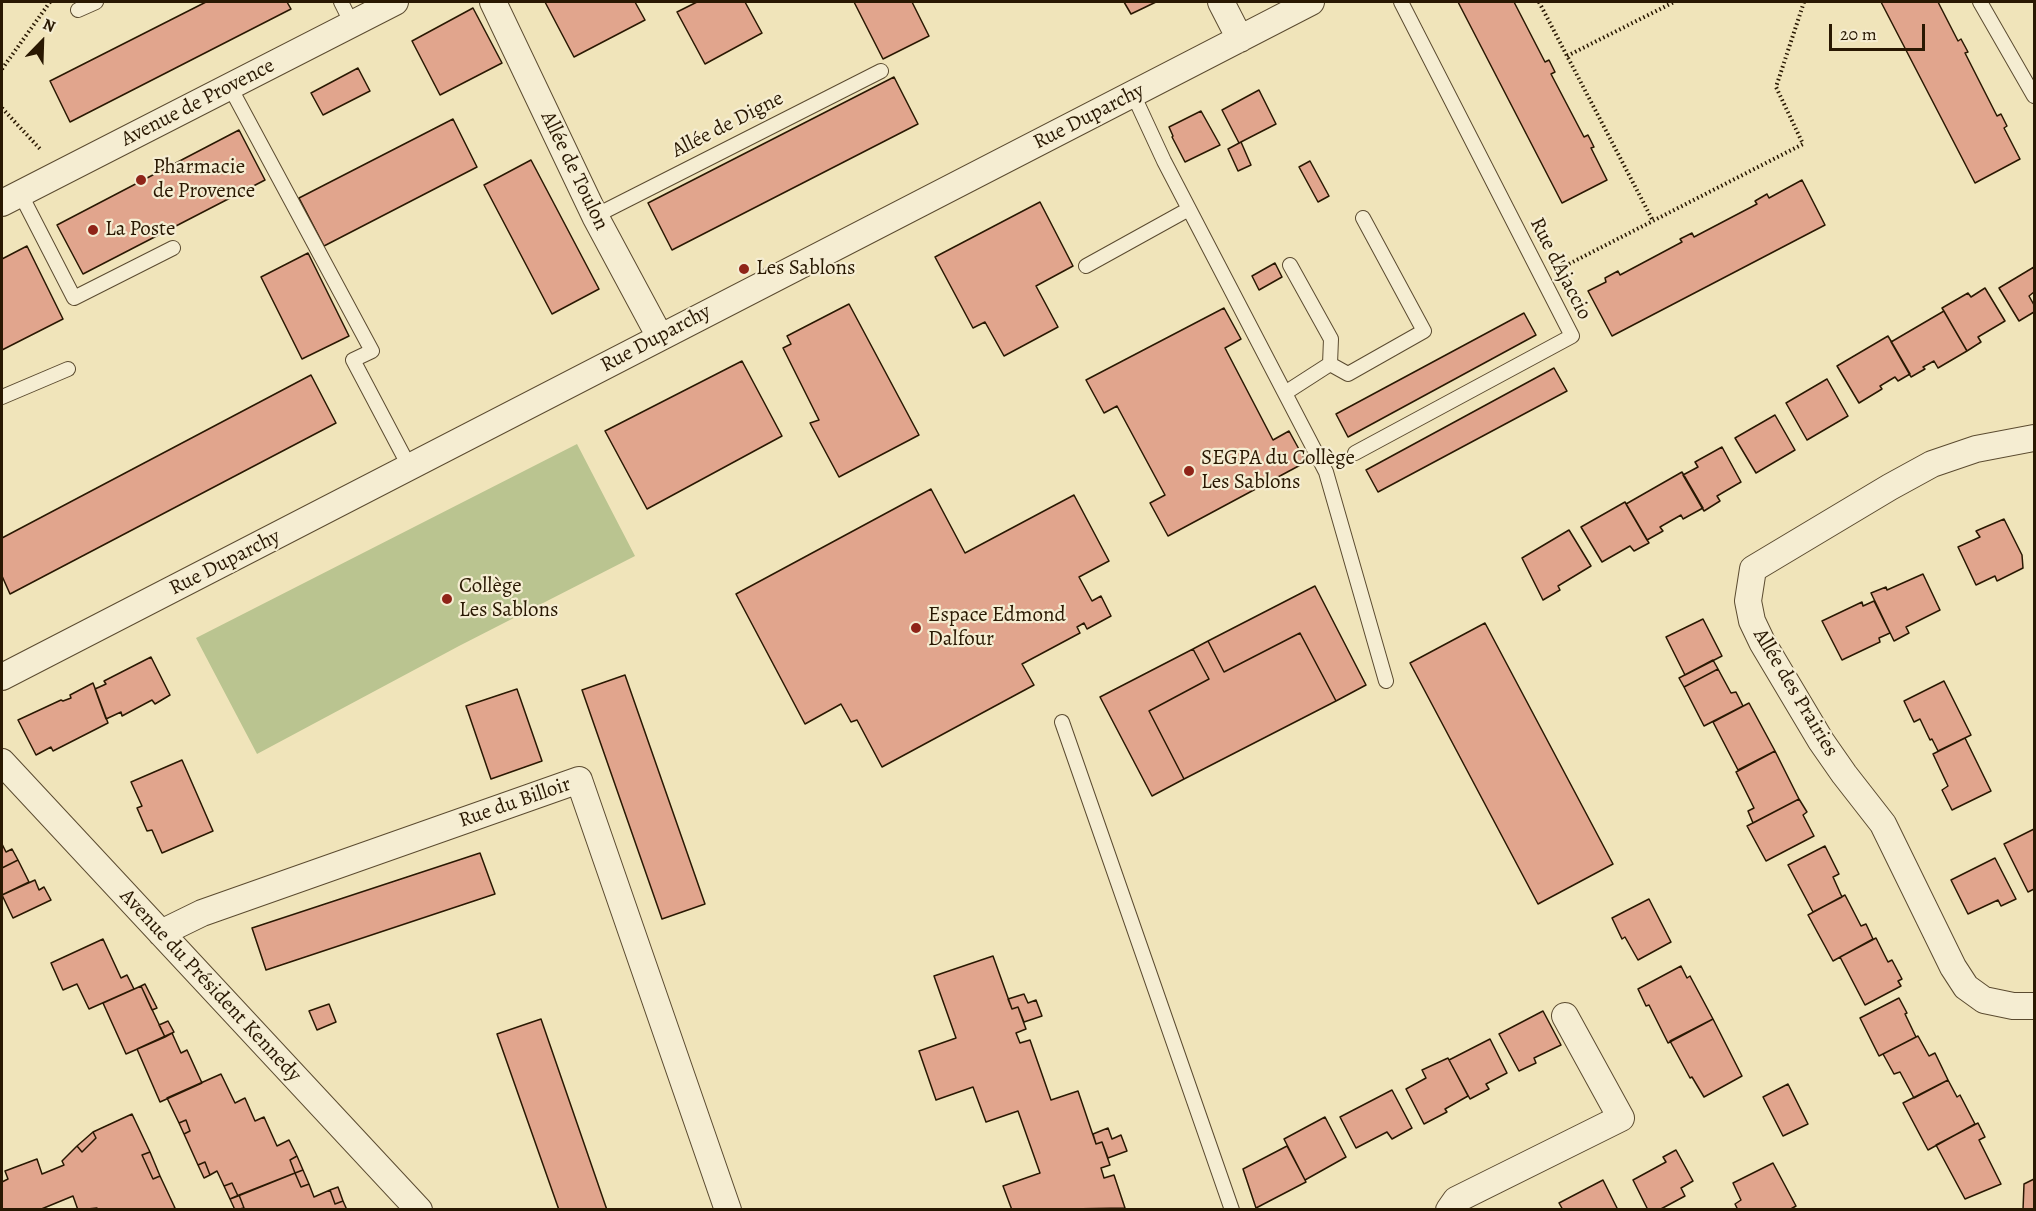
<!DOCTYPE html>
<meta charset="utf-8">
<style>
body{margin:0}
#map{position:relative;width:2036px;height:1211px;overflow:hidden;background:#f0e4ba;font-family:Alegreya,serif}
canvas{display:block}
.frame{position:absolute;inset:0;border:3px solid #291802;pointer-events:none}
.north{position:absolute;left:12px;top:12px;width:60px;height:60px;-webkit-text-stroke:4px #f5edd2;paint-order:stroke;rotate:23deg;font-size:16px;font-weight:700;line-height:24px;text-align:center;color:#291802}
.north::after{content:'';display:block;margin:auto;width:21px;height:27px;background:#291802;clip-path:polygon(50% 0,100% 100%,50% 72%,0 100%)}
.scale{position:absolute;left:1829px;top:24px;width:96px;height:27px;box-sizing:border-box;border:3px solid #291802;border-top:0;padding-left:8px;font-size:18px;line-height:21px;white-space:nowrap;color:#291802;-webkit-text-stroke:4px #f5edd2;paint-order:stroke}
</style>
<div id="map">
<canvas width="2036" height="1211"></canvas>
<div class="frame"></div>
<div class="north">N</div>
<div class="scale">20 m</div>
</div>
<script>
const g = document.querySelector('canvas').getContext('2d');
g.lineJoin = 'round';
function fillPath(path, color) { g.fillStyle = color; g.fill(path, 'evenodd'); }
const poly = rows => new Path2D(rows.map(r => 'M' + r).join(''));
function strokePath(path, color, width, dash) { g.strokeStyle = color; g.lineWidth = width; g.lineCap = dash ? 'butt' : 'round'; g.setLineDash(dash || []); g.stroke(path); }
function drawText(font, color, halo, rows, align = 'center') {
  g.font = font + ' Alegreya,serif'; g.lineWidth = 4.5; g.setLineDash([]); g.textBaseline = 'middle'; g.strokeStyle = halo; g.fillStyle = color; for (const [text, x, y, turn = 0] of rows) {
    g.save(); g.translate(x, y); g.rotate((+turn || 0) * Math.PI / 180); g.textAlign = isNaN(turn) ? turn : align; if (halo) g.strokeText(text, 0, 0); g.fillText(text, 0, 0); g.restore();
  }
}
fillPath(poly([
 [577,444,635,556,459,646,257,754,196,638]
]), '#bac490');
const building = poly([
 [206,2,287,2,291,9,70,122,50,81,206,2],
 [545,2,635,2,645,20,574,57,545,2],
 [697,2,745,2,762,33,705,64,677,12,697,2],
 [854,2,912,2,929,36,883,59,854,2],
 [1124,2,1156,2,1131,14,1124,2],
 [1458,2,1514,2,1545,62,1549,60,1555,72,1551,74,1584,137,1588,135,1594,147,1591,148,1607,180,1562,203,1458,2],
 [1881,2,1938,2,1958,41,1961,39,1968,52,1965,53,1997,116,2001,114,2007,126,2004,128,2020,159,1975,183,1881,2],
 [473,8,502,63,440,95,412,41,473,8],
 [358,68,370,91,323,115,311,93,358,68],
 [894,77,918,124,672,250,648,203,894,77],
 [1259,90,1276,124,1239,143,1222,110,1259,90],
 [1201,111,1220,145,1185,162,1172,137,1173,136,1169,127,1201,111],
 [453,119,477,167,324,246,299,198,453,119],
 [239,130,265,180,83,274,57,225,239,130],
 [1241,142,1251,165,1238,171,1228,149,1241,142],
 [531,160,599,289,552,314,484,185,531,160],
 [1310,161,1329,196,1318,202,1299,167,1310,161],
 [1802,180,1825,225,1612,336,1588,291,1606,282,1605,278,1618,271,1620,275,1682,242,1680,239,1692,233,1694,237,1757,204,1755,201,1767,194,1769,198,1802,180],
 [1040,202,1073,266,1036,286,1058,327,1004,356,985,322,973,328,935,257,1040,202],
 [27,246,63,319,2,350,2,259,27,246],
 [308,253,349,336,302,359,261,277,308,253],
 [1275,263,1282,277,1259,290,1252,276,1275,263],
 [2034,267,2034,292,2029,296,2034,305,2034,312,2019,321,1999,288,2034,267],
 [1985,288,2005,321,1978,337,1981,342,1967,351,1942,308,1968,293,1971,297,1985,288],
 [849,304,919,435,839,477,810,423,819,420,783,348,791,344,787,336,849,304],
 [1224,308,1241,339,1225,348,1273,440,1289,431,1306,462,1168,536,1150,503,1165,495,1117,406,1104,413,1086,380,1224,308],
 [1944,311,1967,351,1938,368,1934,361,1923,367,1925,369,1911,377,1891,342,1944,311],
 [1524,313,1536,335,1348,437,1336,414,1524,313],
 [1888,336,1910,374,1898,381,1895,377,1880,386,1882,389,1859,403,1837,366,1888,336],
 [742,361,782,436,647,509,605,431,742,361],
 [1554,368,1567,391,1378,492,1366,470,1554,368],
 [311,375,336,423,10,594,2,576,2,538,311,375],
 [1827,379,1848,416,1807,440,1786,403,1827,379],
 [1775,415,1795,450,1756,473,1735,438,1775,415],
 [1722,447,1741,482,1717,496,1720,501,1704,511,1683,475,1698,467,1695,462,1722,447],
 [1682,472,1703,508,1683,519,1681,515,1660,527,1663,531,1647,540,1626,504,1682,472],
 [931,489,965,553,1074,495,1109,561,1079,577,1092,601,1101,596,1111,616,1087,629,1084,623,1077,627,1080,633,1022,664,1034,685,882,767,857,720,851,722,841,704,805,724,736,594,931,489],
 [1625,502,1649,543,1634,551,1630,546,1602,562,1581,527,1625,502],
 [2004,519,2022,555,2023,568,1997,581,1995,576,1976,585,1958,547,1980,537,1976,531,2004,519],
 [1569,530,1591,566,1558,586,1560,590,1543,600,1522,558,1569,530],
 [1923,574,1940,610,1906,627,1909,633,1894,641,1871,593,1886,587,1887,590,1923,574],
 [1315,586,1366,685,1336,701,1300,633,1224,672,1208,641,1315,586],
 [1874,601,1890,633,1879,638,1880,642,1842,660,1822,621,1862,602,1863,606,1874,601],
 [1703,619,1722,656,1685,675,1666,637,1703,619],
 [1485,623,1613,864,1538,904,1410,663,1485,623],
 [1300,633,1336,701,1184,779,1149,711,1209,679,1193,649,1208,641,1224,672,1300,633],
 [1193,649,1209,679,1149,711,1184,779,1152,796,1100,697,1193,649],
 [151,657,170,695,155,704,152,700,122,716,121,712,106,719,95,689,106,684,104,681,151,657],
 [1713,660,1718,669,1684,687,1679,678,1713,660],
 [1718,669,1731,693,1736,692,1743,706,1704,726,1684,687,1718,669],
 [625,675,705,904,662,919,582,690,625,675],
 [1944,681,1971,735,1938,751,1932,739,1930,740,1920,719,1914,722,1904,701,1944,681],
 [93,683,108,723,53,751,51,747,36,755,18,720,61,700,63,701,71,698,70,695,93,683],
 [517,689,542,761,491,779,466,706,517,689],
 [1749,703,1775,751,1738,770,1713,722,1749,703],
 [1965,738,1991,791,1952,810,1942,790,1948,786,1933,754,1965,738],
 [1775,751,1799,799,1753,823,1748,811,1754,808,1736,772,1775,751],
 [182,760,213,831,162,853,152,830,147,831,137,808,142,806,131,782,182,760],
 [1799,799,1807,812,1803,815,1814,836,1766,861,1747,826,1799,799],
 [2034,829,2034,889,2028,892,2004,844,2034,829],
 [2,844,6,852,12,849,18,860,2,868,2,844],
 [1825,846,1839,874,1833,877,1842,897,1813,912,1788,865,1825,846],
 [480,853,495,894,266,970,252,928,480,853],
 [1995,858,2016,899,2001,906,1998,900,1968,914,1951,880,1995,858],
 [18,860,29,882,2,895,2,868,18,860],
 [35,880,39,890,44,887,51,900,13,918,2,895,35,880],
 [1845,895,1861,926,1866,924,1873,939,1833,961,1808,915,1845,895],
 [1649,899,1671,942,1638,960,1625,937,1622,939,1612,918,1649,899],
 [1876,938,1888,962,1892,960,1902,979,1898,981,1901,986,1865,1005,1840,957,1876,938],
 [103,939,121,978,127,975,134,989,89,1009,77,984,63,990,51,963,103,939],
 [993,956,1012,1009,1018,1007,1026,1029,1016,1033,1020,1043,1030,1040,1051,1100,1078,1091,1096,1144,1102,1142,1110,1165,1101,1168,1104,1178,1114,1175,1125,1208,1012,1210,1003,1186,1040,1173,1018,1111,986,1122,973,1087,936,1100,919,1051,956,1038,934,976,993,956],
 [1681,966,1687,978,1690,976,1713,1019,1668,1043,1649,1005,1646,1006,1638,989,1681,966],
 [145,984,157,1008,152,1010,141,986,145,984],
 [141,986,165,1037,126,1054,103,1003,141,986],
 [1024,994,1028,1003,1036,1000,1042,1016,1024,1022,1018,1007,1012,1009,1008,999,1024,994],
 [1899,998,1907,1013,1905,1014,1916,1037,1879,1056,1860,1018,1899,998],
 [329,1004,336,1022,317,1030,309,1011,329,1004],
 [1543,1011,1561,1045,1534,1058,1536,1063,1519,1071,1499,1034,1543,1011],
 [541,1019,607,1210,559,1210,497,1034,541,1019],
 [1713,1019,1742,1076,1704,1097,1692,1077,1690,1078,1670,1041,1713,1019],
 [168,1021,174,1032,165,1037,159,1025,168,1021],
 [172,1033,181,1053,187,1050,202,1083,160,1102,137,1049,172,1033],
 [1918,1036,1929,1056,1935,1053,1948,1080,1914,1098,1900,1072,1894,1074,1883,1054,1918,1036],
 [1490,1039,1507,1073,1486,1084,1489,1089,1470,1099,1449,1060,1490,1039],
 [1448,1058,1468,1096,1445,1109,1447,1112,1424,1124,1406,1089,1426,1078,1422,1070,1448,1058],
 [221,1074,235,1103,245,1098,255,1121,264,1117,277,1146,289,1140,297,1156,290,1160,295,1173,238,1196,232,1183,224,1186,217,1171,210,1175,205,1162,198,1165,184,1134,190,1131,186,1120,179,1123,167,1098,221,1074],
 [1948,1080,1957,1097,1960,1095,1975,1124,1928,1150,1903,1103,1948,1080],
 [1788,1084,1808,1124,1783,1136,1763,1097,1788,1084],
 [1392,1090,1412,1128,1392,1139,1387,1132,1356,1148,1340,1117,1392,1090],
 [132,1114,150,1152,142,1155,153,1179,160,1176,175,1208,170,1210,98,1210,97,1208,78,1210,73,1196,39,1210,2,1210,2,1182,8,1179,5,1171,37,1159,42,1174,64,1165,62,1161,77,1146,82,1152,96,1138,93,1132,132,1114],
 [1325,1117,1346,1157,1305,1180,1284,1139,1325,1117],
 [186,1120,190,1131,184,1134,179,1123,186,1120],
 [1978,1123,1985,1137,1979,1140,2001,1184,1965,1199,1936,1145,1978,1123],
 [1108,1128,1112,1139,1121,1135,1127,1151,1108,1158,1102,1142,1096,1144,1093,1134,1108,1128],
 [93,1132,96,1138,82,1152,77,1146,93,1132],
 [1287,1146,1306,1182,1256,1208,1243,1169,1287,1146],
 [1676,1150,1693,1181,1681,1188,1685,1196,1659,1210,1648,1210,1633,1180,1666,1162,1663,1157,1676,1150],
 [150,1152,160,1176,153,1179,142,1155,150,1152],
 [297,1156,303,1170,295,1173,290,1160,297,1156],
 [205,1162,210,1175,204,1178,198,1165,205,1162],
 [1773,1163,1796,1206,1789,1210,1738,1210,1735,1204,1741,1200,1733,1183,1773,1163],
 [303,1170,309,1184,301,1187,295,1173,303,1170],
 [295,1173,301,1187,309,1184,314,1197,330,1190,335,1204,343,1201,347,1210,242,1210,244,1208,239,1195,295,1173],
 [2034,1179,2034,1210,2023,1210,2024,1184,2034,1179],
 [1603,1180,1618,1210,1563,1210,1559,1203,1603,1180],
 [232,1183,238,1196,230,1199,224,1186,232,1183],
 [338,1187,343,1201,335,1204,330,1190,338,1187],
 [239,1195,244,1208,235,1210,230,1199,239,1195]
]);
fillPath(building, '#e1a58d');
strokePath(building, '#291802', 1.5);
const service = poly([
 [341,2,352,24],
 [1980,2,2034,96],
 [78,10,96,2],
 [230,87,372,351,353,360,410,468],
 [1133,94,1164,161,1326,472,1386,681],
 [20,193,74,298,173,248],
 [595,216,881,71],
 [1290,265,1331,339,1330,364],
 [1086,266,1189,209],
 [1285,393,1330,364,1348,374,1424,331,1363,218],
 [2,397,68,369],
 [1355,453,1572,336,1401,2],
 [1062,722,1232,1210]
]);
const minor = poly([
 [493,2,595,216,660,337],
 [1221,2,1240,39],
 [2,203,395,2],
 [2034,438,1976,449,1932,464,1890,487,1753,569,1748,601,1752,621,1762,642,1821,741,1844,774,1883,824,1953,967,1966,987,1984,1000,2013,1006,2034,1006],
 [2,677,1311,2],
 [2,762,419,1210],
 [161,933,202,913,579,780,728,1210],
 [1449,1210,1456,1200,1621,1118,1565,1016]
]);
strokePath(service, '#5b4b30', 16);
strokePath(minor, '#5b4b30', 28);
strokePath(poly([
 [1539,2,1653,221],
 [1567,56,1674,2],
 [2,69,50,2],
 [2,108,41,150],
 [1561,268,1803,144,1776,87,1804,2]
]), '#291802', 4, [1.5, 3]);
strokePath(service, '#f5edd2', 14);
strokePath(minor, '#f5edd2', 26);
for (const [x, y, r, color] of [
 [141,180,6,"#8f2418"],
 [93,230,6,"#8f2418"],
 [744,269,6,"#8f2418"],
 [1189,471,6,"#8f2418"],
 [447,599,6,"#8f2418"],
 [916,628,6,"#8f2418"]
]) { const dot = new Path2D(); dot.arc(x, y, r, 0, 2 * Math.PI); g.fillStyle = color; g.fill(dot); strokePath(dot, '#f5edd2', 2); }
drawText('21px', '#291802', '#f5edd2', [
 ["Avenue de Provence",198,103,-27],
 ["Rue Duparchy",1089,117,-27],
 ["Allée de Digne",728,125,-27],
 ["Allée de Toulon",574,171,64],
 ["Rue d'Ajaccio",1560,269,63],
 ["Rue Duparchy",656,339,-28],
 ["Rue Duparchy",225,563,-27],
 ["Allée des Prairies",1795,693,59],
 ["Rue du Billoir",515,803,-19],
 ["Avenue du Président Kennedy",210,986,47]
]);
drawText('21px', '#291802', '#f5edd2', [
 ["Pharmacie",153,168],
 ["de Provence",153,192],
 ["La Poste",105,230],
 ["Les Sablons",756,269],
 ["SEGPA du Collège",1201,459],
 ["Les Sablons",1201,483],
 ["Collège",459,587],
 ["Les Sablons",459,611],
 ["Espace Edmond",928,616],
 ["Dalfour",928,640]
], 'left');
</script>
